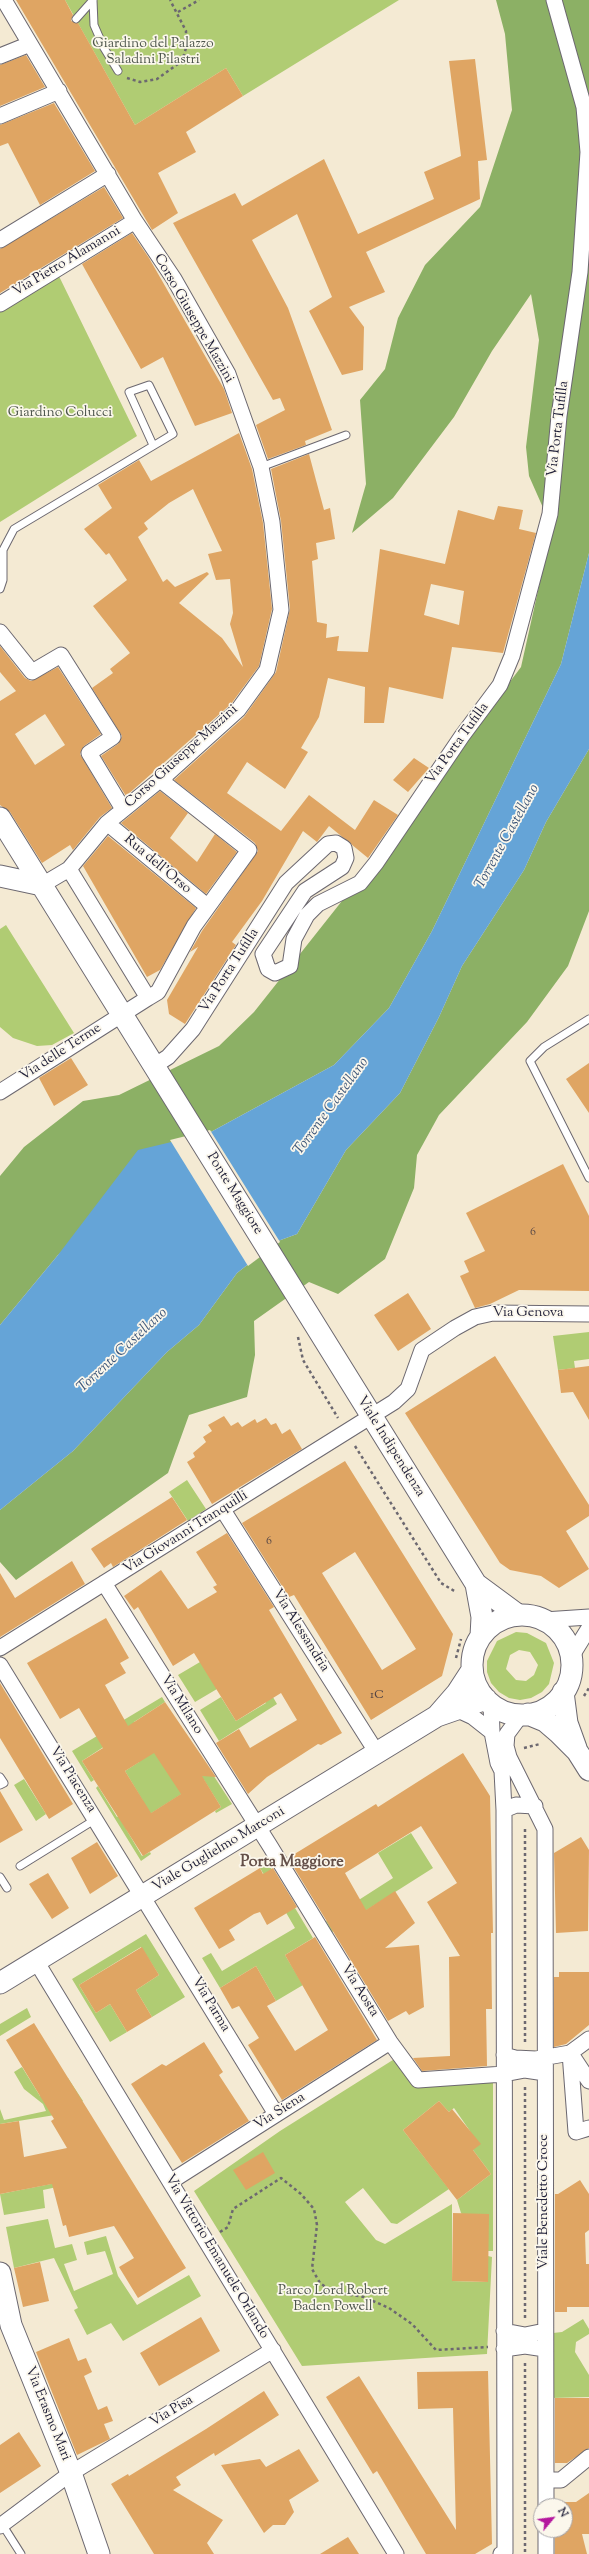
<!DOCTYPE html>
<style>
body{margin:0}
#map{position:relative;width:589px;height:2554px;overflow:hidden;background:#f4ead3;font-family:"Sorts Mill Goudy",serif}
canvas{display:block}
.north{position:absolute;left:533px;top:2498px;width:40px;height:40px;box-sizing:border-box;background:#fbf7ec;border:1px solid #a4a2a5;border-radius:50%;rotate:61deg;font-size:11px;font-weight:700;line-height:16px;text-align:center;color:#22223b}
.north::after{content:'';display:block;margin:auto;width:14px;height:18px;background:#b5179e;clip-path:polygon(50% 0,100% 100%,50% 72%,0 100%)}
</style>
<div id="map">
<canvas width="589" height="2554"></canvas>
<div class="north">N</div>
</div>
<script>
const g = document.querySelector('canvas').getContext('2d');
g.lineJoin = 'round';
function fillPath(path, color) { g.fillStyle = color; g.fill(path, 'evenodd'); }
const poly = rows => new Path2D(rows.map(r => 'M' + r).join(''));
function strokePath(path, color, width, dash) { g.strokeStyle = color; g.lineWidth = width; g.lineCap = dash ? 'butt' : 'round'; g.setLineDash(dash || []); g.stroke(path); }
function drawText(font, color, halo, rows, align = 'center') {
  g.font = font + ' "Sorts Mill Goudy",serif'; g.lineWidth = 3.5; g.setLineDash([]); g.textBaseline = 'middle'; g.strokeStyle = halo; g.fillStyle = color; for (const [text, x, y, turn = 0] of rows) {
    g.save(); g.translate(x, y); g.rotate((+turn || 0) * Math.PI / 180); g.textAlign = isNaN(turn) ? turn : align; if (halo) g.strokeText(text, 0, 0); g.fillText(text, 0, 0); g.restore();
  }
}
fillPath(poly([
 [65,0,399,0,243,96,226,68,135,125],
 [55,268,137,436,0,522,0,304],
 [6,925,74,1033,52,1045,37,1046,13,1038,0,1027,0,929],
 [589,1332,589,1359,574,1361,575,1368,558,1370,553,1336],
 [187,1480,206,1509,188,1521,169,1492],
 [516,1632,527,1633,546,1643,554,1663,549,1684,542,1692,531,1698,520,1700,509,1698,499,1692,491,1683,487,1672,487,1661,497,1641],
 [519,1650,530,1652,538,1665,534,1675,526,1681,516,1680,506,1669,510,1655],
 [239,1639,277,1704,219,1741,200,1710,221,1697,236,1721,266,1703,233,1648,217,1689,195,1702,178,1675],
 [162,1697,165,1702,134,1722,206,1764,232,1804,216,1813,215,1811,221,1807,204,1780,126,1829,142,1856,150,1852,151,1854,141,1861,96,1788,98,1786,117,1817,143,1801,125,1771,139,1762,122,1735,82,1761,94,1780,91,1782,72,1751],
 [24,1779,46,1814,36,1821,14,1785],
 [411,1833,433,1868,332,1932,326,1921,393,1878,378,1853],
 [268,1863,313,1938,285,1955,303,1985,276,2001,256,1966,220,1988,202,1958,211,1953,222,1971,295,1928,260,1868],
 [146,1934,185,1997,152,2017,136,1990,159,1975,141,1947,79,1985,96,2013,110,2004,127,2032,110,2042,72,1979],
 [27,2008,31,2017,0,2036,0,2024],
 [396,2058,416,2084,493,2079,493,2251,488,2251,461,2213,457,2200,491,2174,473,2150,470,2131,454,2108,449,2112,439,2101,403,2130,449,2189,397,2224,391,2223,363,2188,345,2202,376,2240,385,2244,452,2204,452,2281,488,2282,488,2256,492,2257,487,2354,302,2366,194,2191,280,2131],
 [22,2067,40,2096,68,2078,83,2101,61,2114,0,2124,0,2109,4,2120,46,2111,43,2104,24,2089,14,2072],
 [61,2182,57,2187,43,2190,45,2208,4,2215,0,2194],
 [48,2219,55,2248,72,2244,77,2260,64,2264,74,2291,113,2274,105,2251,87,2255,84,2242,106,2236,118,2276,137,2305,189,2275,201,2296,123,2341,111,2323,87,2335,74,2310,78,2308,54,2258,14,2268,6,2227],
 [583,2319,589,2329,589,2334,576,2342,575,2352,589,2375,589,2397,551,2398,553,2333,562,2332]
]), '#b0cc73');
fillPath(poly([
 [496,0,589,0,589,553,561,664,432,931,389,1008,334,1065,209,1133,58,1255,0,1325,0,1176,24,1147,83,1101,119,1095,219,1046,254,1012,414,810,521,667,552,528,529,476,526,447,539,340,531,294,492,351,454,417,393,498,352,533,366,484,360,400,385,369,398,318,425,265,480,207,512,110,505,34],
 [589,749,589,911,568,966,527,1022,439,1115,417,1155,414,1188,385,1259,338,1294,309,1282,254,1321,255,1355,247,1397,189,1415,168,1473,16,1580,0,1562,0,1510,73,1451,167,1352,199,1325,237,1273,278,1241,297,1234,346,1150,400,1093,439,1017,462,966,524,870,546,822]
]), '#8cb065');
fillPath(poly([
 [589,553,589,749,546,822,524,870,462,966,439,1017,400,1093,346,1150,297,1234,278,1241,237,1273,199,1325,167,1352,73,1451,0,1510,0,1325,58,1255,138,1150,209,1133,334,1065,389,1008,432,931,561,664]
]), '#65a4d7');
fillPath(poly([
 [210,1130,280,1242,248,1266,170,1140]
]), '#f4ead3');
fillPath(poly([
 [16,0,65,0,73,15,71,21,78,23,135,125,226,68,243,96,186,132,196,152,158,173,178,213,152,230],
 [26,55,45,87,0,106,0,65],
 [475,59,487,160,478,161,480,199,366,252,385,292,349,307,364,327,363,370,342,375,309,311,332,297,297,214,252,240,288,308,332,430,305,441,306,445,268,459,256,425,285,410,280,398,273,400,173,223,235,193,242,206,324,159,358,234,434,199,424,172,461,156,449,61],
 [54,103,95,171,40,205,8,143,0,146,0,125],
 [104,187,123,218,0,293,0,249],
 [132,233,149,258,224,389,232,413,195,426,163,357,141,369,82,264],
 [239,433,252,469,263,523,272,609,259,666,231,704,126,796,101,756,118,744,122,736,92,688,113,673,110,669,130,653,93,606,127,580,109,553,106,555,84,529,112,508,98,485,111,477,139,460,151,481],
 [193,489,222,551,208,554,216,580,230,579,233,613,230,624,243,667,222,638,179,603,209,574,207,572,175,587,167,579,163,582,138,537,148,529,144,523,169,503],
 [309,454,324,510,330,508,335,539,316,543,318,559,312,561,317,622,327,624,326,638,339,636,337,651,368,652,380,549,445,564,458,510,494,520,498,506,523,510,519,529,536,533,503,653,452,647,443,699,389,687,384,723,364,723,365,687,328,678,319,717,301,748,308,752,285,789,247,762,227,793,281,831,309,795,355,830,374,800,398,815,368,858,329,826,317,842,303,831,262,901,232,942,236,945,185,1024,169,1014,167,1000,198,947,190,952,202,931,258,851,255,843,174,780,244,717,276,672,290,609,281,521,271,469],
 [431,584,464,591,459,625,424,615],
 [0,646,25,678,31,681,58,667,101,734,84,746,80,754,112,808,100,817,73,850,70,845,42,863,10,812,0,805,0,701,16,691,0,672],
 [45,714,65,745,35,765,15,734],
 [414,758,429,768,408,792,393,780],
 [160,791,188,813,170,838,197,862,215,834,237,852,206,894,121,823],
 [108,836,196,908,160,970,147,977,83,866],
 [71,1058,88,1085,54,1106,39,1078],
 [589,1063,589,1113,566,1079],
 [563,1164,589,1216,589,1291,519,1290,490,1304,475,1308,460,1276,469,1272,464,1261,485,1251,466,1213],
 [408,1293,431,1329,398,1351,374,1315],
 [495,1356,589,1505,589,1516,566,1531,589,1569,559,1588,541,1576,510,1570,500,1563,405,1413],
 [589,1366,589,1420,573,1392,561,1393,558,1370],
 [224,1416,231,1426,238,1422,242,1427,255,1419,257,1423,266,1418,271,1425,276,1423,282,1434,290,1429,302,1449,212,1504,187,1462,195,1457,193,1453,206,1442,203,1437,212,1431,208,1425],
 [345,1461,453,1634,442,1676,371,1720,294,1595,289,1597,242,1523],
 [355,1552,416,1649,382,1670,322,1573],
 [172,1497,187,1520,113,1567,111,1563,104,1568,91,1549,92,1548],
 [227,1533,274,1607,269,1610,342,1733,321,1745,318,1744,267,1777,248,1794,216,1743,239,1729,250,1748,297,1720,281,1693,236,1721,194,1653,173,1666,138,1607,134,1610,124,1596,161,1570,188,1609,217,1592,213,1587,217,1585,196,1552],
 [72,1561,85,1584,0,1637,0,1573,15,1598],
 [106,1618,129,1658,120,1663,126,1673,105,1685,128,1726,165,1702,216,1777,202,1776,221,1807,143,1856,82,1761,103,1748,79,1708,60,1719,27,1663],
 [154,1753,181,1794,151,1813,125,1771],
 [0,1683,73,1804,49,1819,0,1738],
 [463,1753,490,1796,493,1933,491,1933,492,2009,486,2009,487,2066,422,2071,413,2058,450,2056,449,1957,460,1956,427,1902,457,1883,421,1826,345,1873,366,1910,395,1891,415,1923,385,1948,419,1945,424,2007,409,2015,406,2011,388,2021,288,1858,376,1804,378,1807],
 [0,1791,23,1830,0,1843],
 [581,1837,589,1850,588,1931,556,1933,554,1853],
 [97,1842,118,1876,90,1894,71,1858],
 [260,1868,263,1874,273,1868,297,1907,267,1925,260,1912,254,1914,229,1930,235,1940,219,1949,194,1908],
 [48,1873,69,1908,52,1919,29,1884],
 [315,1937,377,2040,282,2100,248,2045,259,2038,239,2006,232,2009,220,1988,256,1966,276,2001,267,2006,295,2051,328,2030,285,1955],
 [142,1947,159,1975,136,1990,152,2017,127,2032,110,2004,96,2013,79,1985],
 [559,1972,589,1972,589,2025,566,2044,554,2047,554,1977,559,1977],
 [34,2023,186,2268,138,2298,119,2267,134,2258,114,2226,69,2237,66,2225,63,2226,52,2184,0,2194,0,2124,19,2121,24,2157,67,2148,51,2121,54,2119,6,2040],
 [204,2042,223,2072,219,2075,249,2121,182,2163,131,2084,162,2064,166,2066],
 [439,2101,449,2112,452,2109,481,2144,473,2150,491,2174,457,2200,403,2130],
 [263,2152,275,2173,246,2190,233,2170],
 [580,2180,589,2194,589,2230,585,2233,586,2264,589,2264,589,2307,567,2307,567,2312,555,2312,555,2194,558,2194],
 [453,2213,489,2214,488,2282,452,2281],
 [40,2262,49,2301,23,2307,14,2268],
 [201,2317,220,2351,159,2386,140,2353],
 [69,2338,78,2361,86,2358,92,2372,84,2376,98,2410,107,2406,113,2421,104,2424,110,2439,77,2455,36,2352],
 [488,2371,492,2544,475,2554,426,2554,377,2471,373,2474,326,2397,359,2376,456,2530,453,2408,418,2409,417,2372],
 [264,2391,279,2415,215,2456,214,2453,176,2477,181,2485,173,2490,223,2520,207,2543,214,2554,154,2554,111,2484,128,2474,129,2476,206,2429],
 [555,2398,589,2398,589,2448,567,2463,555,2463],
 [19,2432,41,2466,0,2493,0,2445],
 [299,2449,319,2481,289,2500,294,2512,285,2525,273,2525,264,2533,221,2465,260,2459,266,2467],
 [589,2493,589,2534,582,2534,587,2554,555,2554,555,2530,565,2530,565,2506,555,2506,555,2502,576,2502],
 [348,2537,359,2554,320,2554]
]), '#dfa563');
const lane = poly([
 [93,0,94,25,104,48,118,71],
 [76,19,93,0],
 [261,467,346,435],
 [0,589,3,580,3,550,14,529,173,434,149,385,129,392,153,445],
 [589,1019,544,1047,530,1061,589,1178],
 [0,1777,4,1783,0,1785],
 [20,1866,96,1819],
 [0,1877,7,1888],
 [2,2524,21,2554]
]);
const street = poly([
 [4,0,135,221,174,279,228,374,261,467,272,522,281,610,267,670,238,710,166,775,107,823,69,869,42,885],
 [0,56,30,44],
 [0,116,59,91],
 [0,240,108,174],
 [0,304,135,221],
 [0,632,32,672,61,655,113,737,89,753,123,809],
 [107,823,207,906],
 [148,998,158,992,194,926,249,850,164,783,166,775],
 [154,1066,168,1057,193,1029,286,883,328,844,336,843,344,848,346,858,342,867,305,891,263,954,268,969,275,973,290,966,294,939,307,915,318,904,360,883,376,863,462,736,500,685,512,656,550,514,559,416,580,272,588,152,584,107,554,0],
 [0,1092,148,998,69,869],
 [223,1510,377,1753],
 [104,1583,270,1846,390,2042,418,2080,504,2074,525,2070,545,2073],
 [544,1620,589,1617],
 [0,1648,394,1402,408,1389,422,1350,455,1328,475,1317,493,1313,589,1314],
 [571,1657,589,1628],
 [0,1665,276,2114],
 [491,1704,492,1732,498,1763,502,1771,504,1810,505,2552,501,2554],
 [458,1710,473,1717,492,1732],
 [521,1715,507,1734,506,1746,509,1757,545,1829,546,2506],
 [504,1810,516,1805,535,1806],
 [36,1961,396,2554],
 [570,2053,576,2132,589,2128],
 [571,2054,589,2081],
 [504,2055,515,2058,536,2059,570,2053,589,2039],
 [170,2182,390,2042],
 [504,2331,525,2335,545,2331],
 [504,2349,525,2346,545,2349],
 [546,2480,561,2480,589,2457],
 [0,2526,71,2473,273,2350],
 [546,2530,546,2554]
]);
const secondary = poly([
 [0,818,476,1584,482,1617,481,1636],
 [0,876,42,885],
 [476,1584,518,1615],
 '472 1665a50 50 0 1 1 100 0a50 50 0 1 1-100 0Z',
 [563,1692,567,1723,576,1748],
 [528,1714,545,1721,559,1733,577,1751,589,1770],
 [437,1716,457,1693,472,1670],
 [0,1983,437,1716,486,1699],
 [0,2273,11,2325,71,2473,99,2554]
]);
strokePath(lane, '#6c6870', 9);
strokePath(street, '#6c6870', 17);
strokePath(secondary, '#6c6870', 23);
strokePath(poly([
 [178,12,199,0],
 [127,78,140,82,157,79,182,61,186,48,186,31,170,0],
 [298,1337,303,1360,338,1418],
 [355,1446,441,1583,456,1592],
 [456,1658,461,1639],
 [584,1696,589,1688],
 [524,1748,540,1744],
 [525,2042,525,1829],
 [525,2087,525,2318],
 [220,2232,228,2227,233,2209,281,2178,301,2194,314,2209,317,2225,312,2269,320,2283,333,2292,364,2297,389,2308,412,2324,436,2350,488,2347],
 [525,2363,525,2554]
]), '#6c6870', 2.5, [3, 3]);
strokePath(lane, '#fff', 7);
strokePath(street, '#fff', 15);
strokePath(secondary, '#fff', 21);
drawText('12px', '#514345', null, [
 ["6",533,1233],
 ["6",269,1542],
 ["1C",377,1696]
]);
drawText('14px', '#4d554c', '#fbf7ec', [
 ["Giardino del Palazzo",153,45],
 ["Saladini Pilastri",153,61],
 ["Giardino Colucci",60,414],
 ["Parco Lord Robert",333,2292],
 ["Baden Powell",333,2308]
]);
drawText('14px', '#22223b', '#fbf7ec', [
 ["Via Pietro Alamanni",67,262,-31],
 ["Corso Giuseppe Mazzini",193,319,60],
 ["Via Porta Tufilla",559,429,-83],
 ["Via Porta Tufilla",458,744,-54],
 ["Corso Giuseppe Mazzini",182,757,-42],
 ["Rua dell'Orso",157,865,40],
 ["Via Porta Tufilla",230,971,-57],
 ["Via delle Terme",61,1053,-33],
 ["Ponte Maggiore",234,1194,58],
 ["Via Genova",528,1314],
 ["Viale Indipendenza",390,1447,58],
 ["Via Giovanni Tranquilli",186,1533,-32],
 ["Via Alessandria",300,1631,58],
 ["Via Milano",181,1705,58],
 ["Via Piacenza",72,1780,58],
 ["Viale Guglielmo Marconi",219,1850,-31],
 ["Via Aosta",359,1991,58],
 ["Via Parma",210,2005,59],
 ["Via Siena",280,2112,-32],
 ["Viale Benedetto Croce",545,2202,-90],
 ["Via Vittorio Emanuele Orlando",216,2257,59],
 ["Via Pisa",172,2412,-31],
 ["Via Erasmo Mari",47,2414,68]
]);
drawText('italic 15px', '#3d5679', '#fbf7ec', [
 ["Torrente Castellano",508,837,-61],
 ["Torrente Castellano",332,1107,-54],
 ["Torrente Castellano",123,1351,-43]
]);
drawText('bold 16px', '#645049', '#fbf7ec', [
 ["Porta Maggiore",292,1863]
]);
</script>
